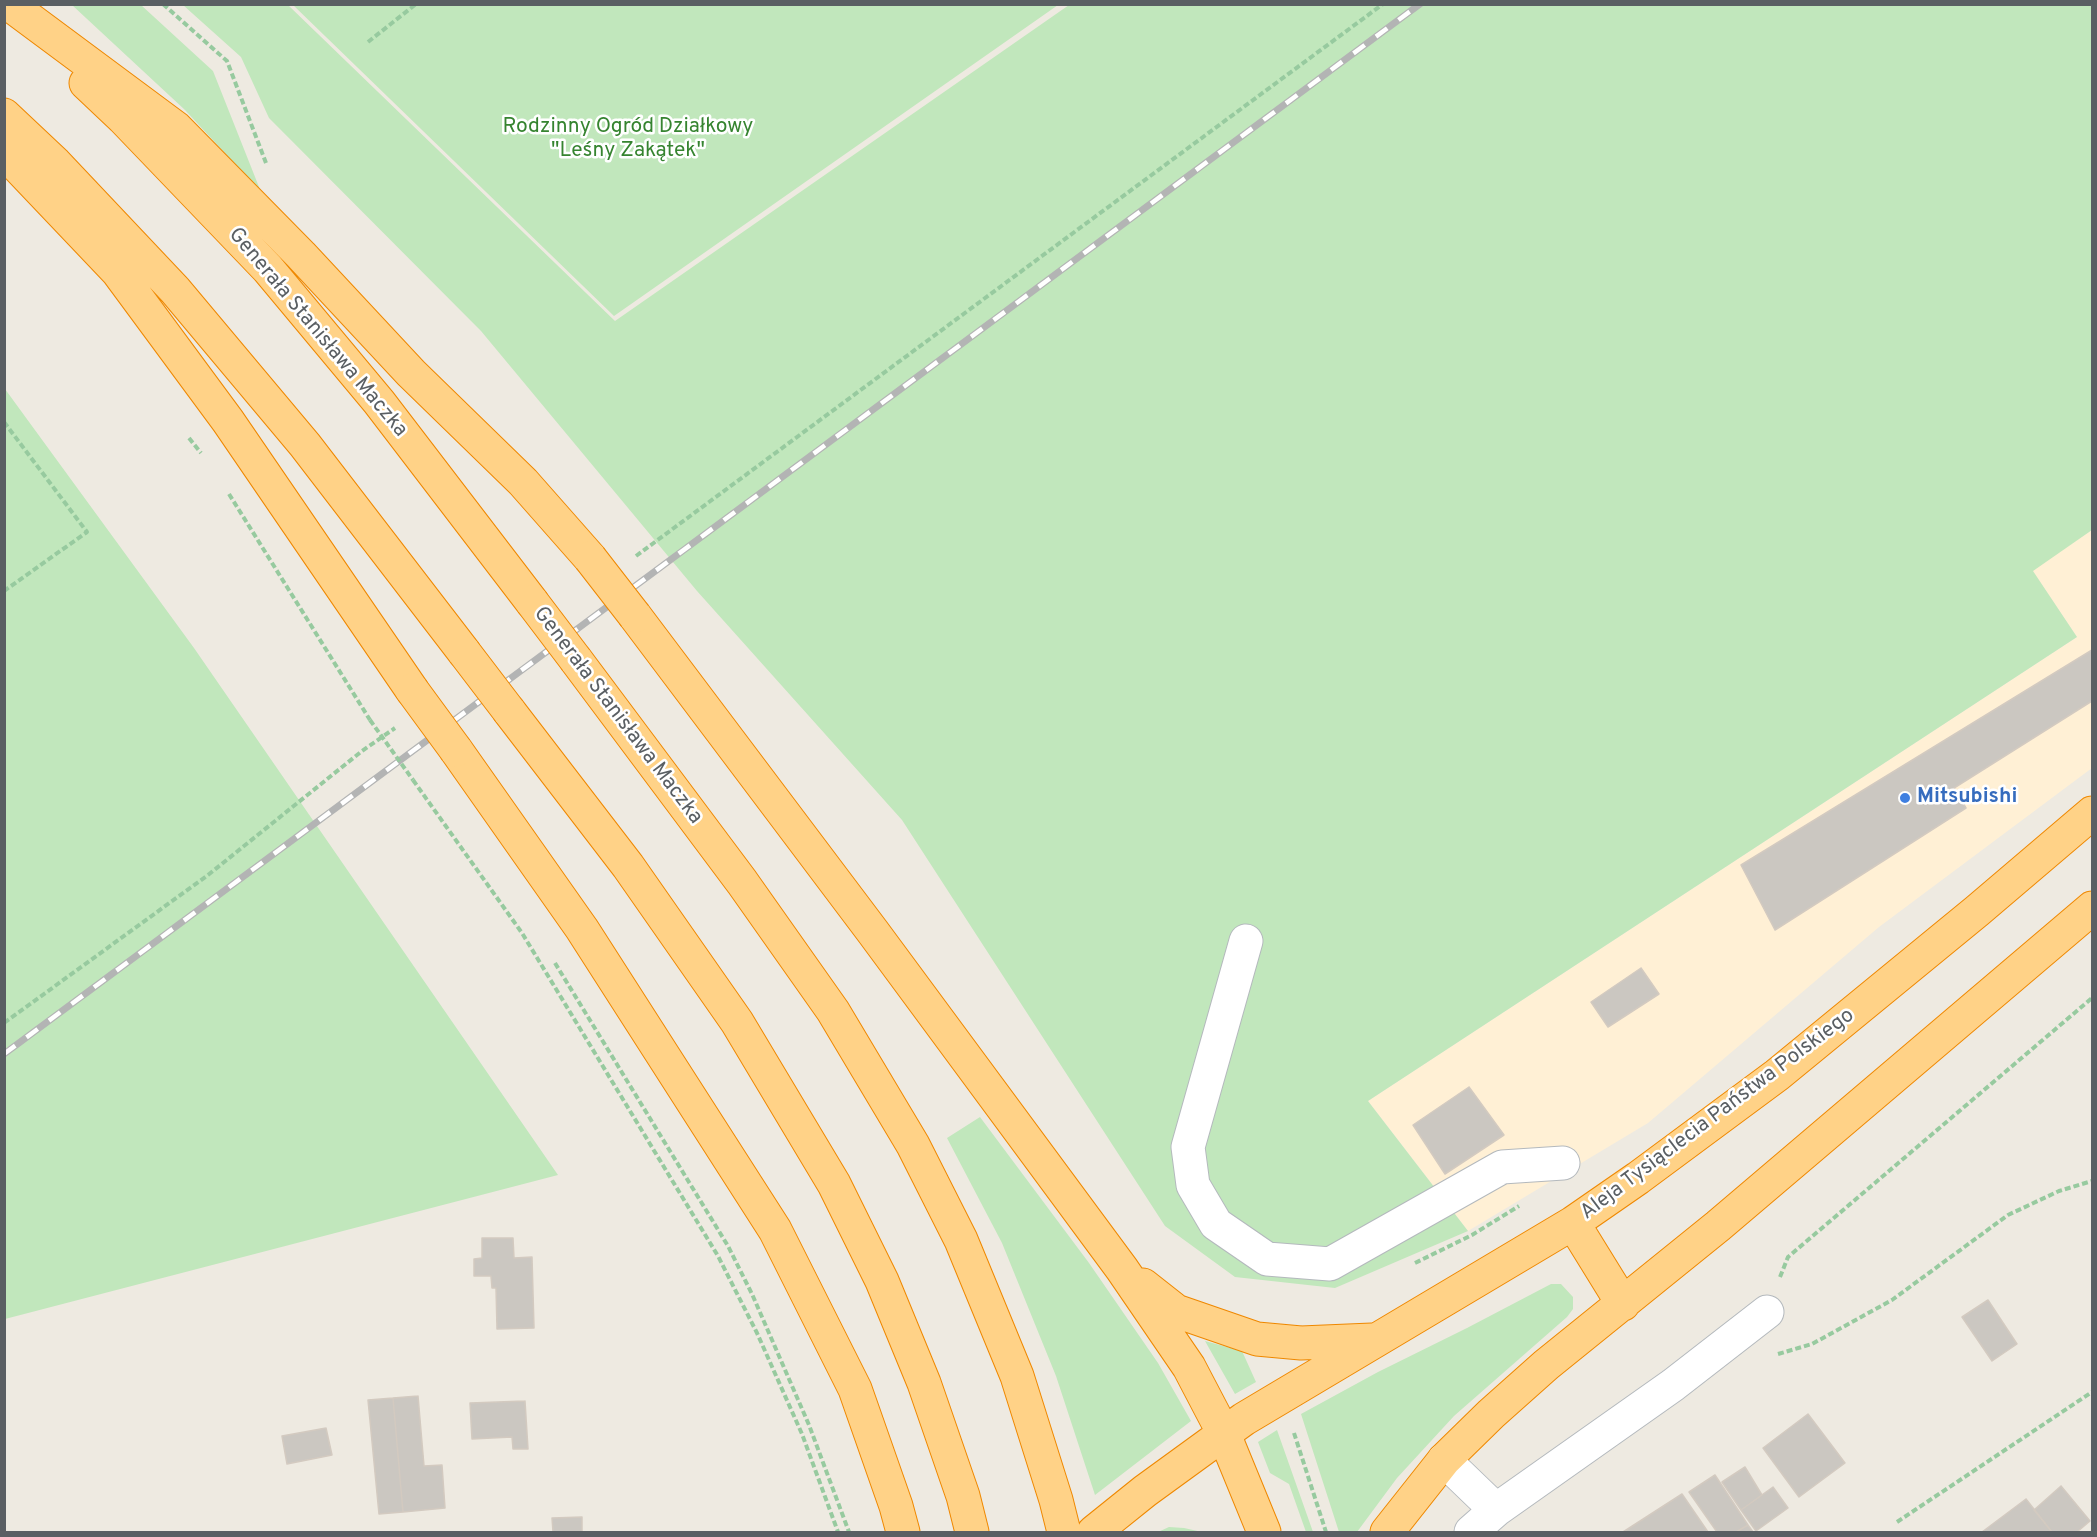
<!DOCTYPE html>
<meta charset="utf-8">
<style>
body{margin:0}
#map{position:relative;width:2097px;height:1537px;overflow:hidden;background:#eeeae1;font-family:Overpass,sans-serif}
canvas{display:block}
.frame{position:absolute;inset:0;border:6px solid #5a5f63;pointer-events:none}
</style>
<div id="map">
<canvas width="2097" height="1537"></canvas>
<div class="frame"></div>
</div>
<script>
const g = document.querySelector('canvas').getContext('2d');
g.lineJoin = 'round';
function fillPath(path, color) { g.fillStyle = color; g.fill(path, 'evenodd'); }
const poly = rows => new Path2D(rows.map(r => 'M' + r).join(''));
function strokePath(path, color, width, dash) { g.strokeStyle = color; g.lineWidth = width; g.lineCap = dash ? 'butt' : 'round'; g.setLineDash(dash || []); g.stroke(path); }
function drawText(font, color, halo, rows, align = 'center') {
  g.font = font + ' Overpass,sans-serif'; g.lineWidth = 5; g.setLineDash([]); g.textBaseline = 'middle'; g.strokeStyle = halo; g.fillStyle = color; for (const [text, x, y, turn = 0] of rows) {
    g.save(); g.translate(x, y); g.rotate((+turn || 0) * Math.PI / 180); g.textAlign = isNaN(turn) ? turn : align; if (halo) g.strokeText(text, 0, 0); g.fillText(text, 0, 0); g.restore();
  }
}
fillPath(poly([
 [2092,530,2092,768,1879,927,1648,1123,1468,1231,1368,1101,2077,637,2032,570]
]), '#fff0d5');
fillPath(poly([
 [72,5,141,5,213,71,261,192,185,110],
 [183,5,288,5,615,321,1069,5,2092,5,2092,530,2033,571,2077,637,1368,1101,1468,1231,1335,1288,1235,1277,1165,1226,902,820,697,591,481,331,269,118,241,57],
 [293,5,1058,5,614,316],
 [5,389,194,648,558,1175,5,1319],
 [980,1117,1089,1263,1158,1363,1191,1421,1095,1495,1056,1376,1002,1243,947,1138],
 [1551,1284,1561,1284,1573,1297,1573,1309,1567,1317,1454,1416,1397,1478,1357,1532,1339,1532,1301,1414,1378,1372,1467,1328],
 [1205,1341,1242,1351,1256,1382,1235,1394],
 [1277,1430,1313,1532,1306,1532,1289,1484,1270,1473,1258,1442],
 [1169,1527,1184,1528,1202,1532,1158,1532]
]), '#c1e7bc');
const building = poly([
 [2092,650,2092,701,1954,788,1966,808,1775,930,1741,865,2092,650],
 [1641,968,1659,994,1608,1027,1591,1002,1641,968],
 [1469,1087,1504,1135,1445,1174,1413,1125,1469,1087],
 [482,1238,513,1238,514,1258,532,1257,534,1328,497,1329,496,1288,492,1288,491,1276,474,1276,474,1259,482,1258,482,1238],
 [1988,1300,2017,1344,1992,1361,1962,1317,1988,1300],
 [418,1396,424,1466,442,1465,445,1508,403,1512,393,1398,418,1396],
 [393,1398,403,1512,379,1514,368,1400,393,1398],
 [525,1401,528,1449,513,1449,512,1437,472,1439,470,1403,525,1401],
 [1808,1414,1845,1463,1799,1497,1763,1448,1808,1414],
 [326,1428,332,1455,287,1464,282,1436,326,1428],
 [1745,1467,1762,1495,1741,1510,1722,1482,1745,1467],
 [1715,1475,1748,1525,1736,1532,1717,1532,1689,1492,1715,1475],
 [2061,1486,2090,1521,2077,1532,2052,1532,2034,1510,2061,1486],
 [1773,1487,1788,1508,1756,1531,1741,1510,1773,1487],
 [1682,1494,1708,1532,1623,1532,1682,1494],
 [2026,1499,2052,1532,1982,1532,2026,1499],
 [582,1517,582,1532,553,1532,552,1518,582,1517],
 [1748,1525,1753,1532,1736,1532,1748,1525]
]);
fillPath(building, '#cbc7c1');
strokePath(building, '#d3cac0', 1.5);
const minor = poly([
 [1246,941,1188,1147,1193,1185,1216,1224,1267,1259,1330,1264,1502,1167,1563,1163],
 [1444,1460,1496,1510],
 [1471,1532,1496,1510,1673,1385,1767,1312]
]);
const highway = poly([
 [9,4,176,128,301,255,411,373,523,482,590,558],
 [86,83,123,118,268,269,379,402,532,602],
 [4,115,55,163,175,290,305,445,464,652],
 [4,152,118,272,228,421,412,690],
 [635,616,873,932,1122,1269,1189,1367,1223,1432,1264,1532],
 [576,660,742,882,833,1011,913,1145,961,1240,1017,1376,1056,1500,1064,1532],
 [509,711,628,866,737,1022,834,1184,882,1281,924,1383,963,1496,972,1532],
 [456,750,582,929,775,1230,855,1389,896,1506,903,1532],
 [1573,1223,1623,1304],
 [1143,1285,1176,1311,1257,1339,1301,1343,1372,1340],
 [1094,1532,1145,1491,1244,1419,1573,1223,1638,1178,1777,1075,1977,911,2092,813],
 [1387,1532,1444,1460,1491,1414,1546,1365,1718,1226,2092,908]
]);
strokePath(minor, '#b4b9bd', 35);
strokePath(highway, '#ef8800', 35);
strokePath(poly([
 [163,4,227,61,266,163],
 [368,42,416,4],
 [4,422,87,532,4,591],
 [189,438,201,453],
 [229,494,370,720],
 [636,556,1383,4],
 [413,780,522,933,718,1256,757,1333,802,1434,838,1532],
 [555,963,728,1246,752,1294,809,1425,849,1532],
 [4,1023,208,875,362,751,395,728],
 [1415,1263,1472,1235,1519,1206],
 [1780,1277,1788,1257,2092,998],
 [1778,1354,1812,1344,1892,1300,2008,1215,2059,1191,2092,1181],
 [1294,1433,1326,1532],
 [1897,1522,2092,1392]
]), '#97ca9f', 4, [6, 3]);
strokePath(minor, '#fff', 33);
strokePath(highway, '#ffd287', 33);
const rail = poly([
 [4,1054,1420,4]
]);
strokePath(rail, '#b3b4b4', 7);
strokePath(rail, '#fff', 4.5, [14]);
const highwayBridge = poly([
 [590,558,635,616],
 [532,602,576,660],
 [464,652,509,711],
 [412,690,456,750]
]);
strokePath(highwayBridge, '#ef8800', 35, []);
strokePath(poly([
 [370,720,413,780]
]), '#97ca9f', 4, [6, 3]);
strokePath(highwayBridge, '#ffd287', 33);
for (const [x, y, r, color] of [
 [1905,798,6,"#3f7fe0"]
]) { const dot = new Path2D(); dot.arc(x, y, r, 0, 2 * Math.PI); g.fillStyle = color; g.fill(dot); strokePath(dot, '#fff', 2); }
drawText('21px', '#368430', '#fff', [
 ["Rodzinny Ogród Działkowy",628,128],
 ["\"Leśny Zakątek\"",628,152]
]);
drawText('21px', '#5a5f63', '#fff', [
 ["Generała Stanisława Maczka",317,333,50],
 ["Generała Stanisława Maczka",617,716,53],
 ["Aleja Tysiąclecia Państwa Polskiego",1718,1115,-37]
]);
drawText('bold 21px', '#366cbe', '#fff', [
 ["Mitsubishi",1917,798]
], 'left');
</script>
